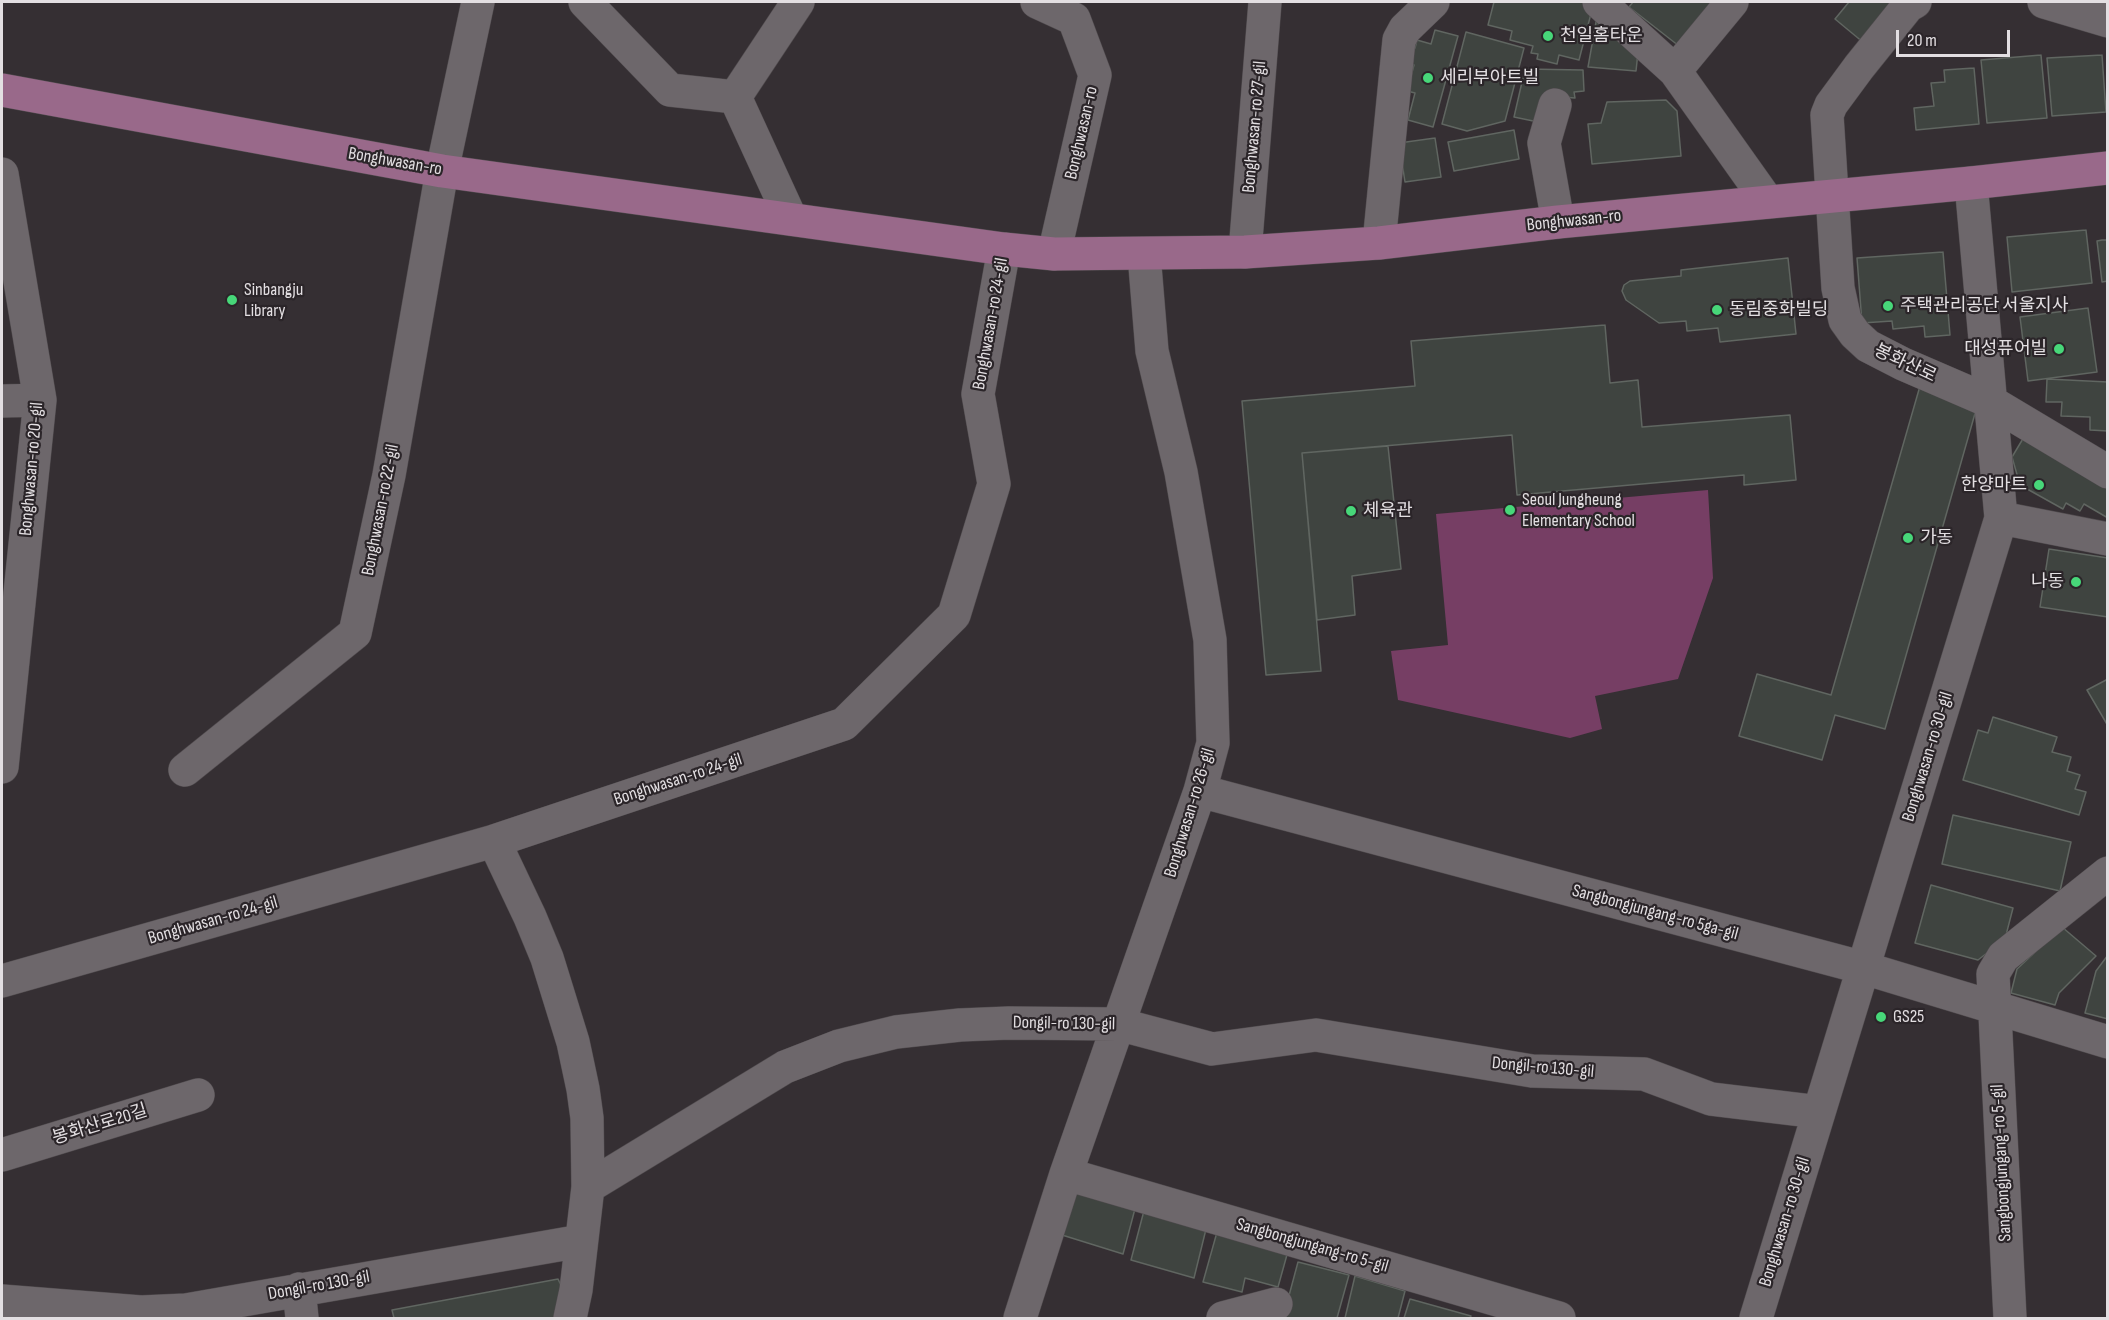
<!DOCTYPE html>
<meta charset="utf-8">
<style>
body{margin:0}
#map{position:relative;width:2109px;height:1320px;overflow:hidden;background:#352f33;font-family:"Sofia Sans Condensed",sans-serif}
canvas{display:block}
.frame{position:absolute;inset:0;border:3px solid #e3dfe2;pointer-events:none}
.scale{position:absolute;left:1896px;top:30px;width:114px;height:27px;box-sizing:border-box;border:3px solid #e3dfe2;border-top:0;padding-left:8px;font-size:18px;line-height:21px;white-space:nowrap;color:#e3dfe2;-webkit-text-stroke:4px #2b2529;paint-order:stroke}
</style>
<div id="map">
<canvas width="2109" height="1320"></canvas>
<div class="frame"></div>
<div class="scale">20 m</div>
</div>
<script>
const g = document.querySelector('canvas').getContext('2d');
g.lineJoin = 'round';
function fillPath(path, color) { g.fillStyle = color; g.fill(path, 'evenodd'); }
const poly = rows => new Path2D(rows.map(r => 'M' + r).join(''));
function strokePath(path, color, width, dash) { g.strokeStyle = color; g.lineWidth = width; g.lineCap = dash ? 'butt' : 'round'; g.setLineDash(dash || []); g.stroke(path); }
function drawText(font, color, halo, rows, align = 'center') {
  g.font = font + ' "Sofia Sans Condensed","Noto Sans KR",sans-serif'; g.lineWidth = 4.5; g.setLineDash([]); g.textBaseline = 'middle'; g.strokeStyle = halo; g.fillStyle = color; for (const [text, x, y, turn = 0] of rows) {
    g.save(); g.translate(x, y); g.rotate((+turn || 0) * Math.PI / 180); g.textAlign = isNaN(turn) ? turn : align; if (halo) g.strokeText(text, 0, 0); g.fillText(text, 0, 0); g.restore();
  }
}
fillPath(poly([
 [1708,490,1713,578,1678,679,1595,696,1602,729,1570,738,1398,700,1391,651,1448,645,1436,514]
]), '#763e64');
const building = poly([
 [1494,2,1594,2,1579,60,1559,55,1557,64,1537,59,1538,54,1531,53,1533,46,1510,40,1512,31,1488,25,1494,2],
 [1633,2,1714,2,1679,46,1629,7,1633,2],
 [1849,2,1908,2,1870,48,1835,19,1849,2],
 [1598,11,1638,52,1636,71,1588,67,1598,11],
 [1435,30,1458,36,1433,127,1408,120,1415,93,1407,91,1414,65,1402,62,1406,46,1415,48,1417,40,1431,44,1435,30],
 [1466,32,1524,48,1505,121,1467,131,1442,124,1466,32],
 [2041,55,2047,118,1987,123,1981,60,2041,55],
 [2102,55,2106,112,2052,116,2047,58,2102,55],
 [1974,68,1979,124,1916,130,1914,108,1934,106,1931,83,1945,82,1944,70,1974,68],
 [1525,69,1583,70,1584,91,1574,92,1575,98,1548,96,1538,122,1514,117,1525,69],
 [1666,100,1677,111,1681,156,1592,164,1588,124,1601,123,1607,102,1666,100],
 [1514,130,1519,159,1454,171,1448,142,1514,130],
 [1435,138,1441,177,1405,182,1399,143,1435,138],
 [2086,230,2092,283,2012,292,2007,237,2086,230],
 [2102,240,2108,240,2108,281,2102,282,2097,241,2102,240],
 [1943,252,1950,335,1925,337,1924,326,1893,329,1892,321,1862,323,1857,258,1943,252],
 [1788,258,1796,334,1720,342,1718,328,1687,331,1686,321,1659,323,1626,300,1622,291,1624,285,1630,281,1681,276,1681,270,1788,258],
 [2088,308,2097,372,2028,381,2020,317,2088,308],
 [1605,325,1610,383,1638,380,1642,427,1790,415,1796,480,1744,485,1744,475,1517,495,1512,435,1302,453,1321,671,1266,675,1242,401,1415,386,1411,341,1605,325],
 [2047,379,2108,382,2108,431,2090,430,2090,417,2061,416,2062,402,2046,402,2047,379],
 [1920,386,1978,403,1885,729,1835,715,1822,760,1739,736,1757,674,1831,695,1920,386],
 [2024,437,2108,486,2108,518,2084,504,2080,511,2066,503,2063,509,2020,485,2012,457,2024,437],
 [1388,446,1401,569,1352,576,1355,615,1317,620,1302,453,1388,446],
 [2049,549,2108,558,2108,617,2040,607,2049,549],
 [2108,679,2108,726,2087,690,2108,679],
 [1993,717,2057,737,2052,752,2071,757,2067,771,2080,775,2075,789,2086,792,2079,815,1963,780,1978,730,1988,733,1993,717],
 [1953,815,2071,842,2060,891,1942,864,1953,815],
 [1931,885,2013,908,2005,939,1978,960,1915,943,1931,885],
 [2062,927,2096,956,2059,993,2055,1005,2011,993,2017,969,2062,927],
 [2108,955,2108,1019,2085,1013,2096,971,2108,955],
 [1076,1190,1136,1205,1123,1254,1062,1235,1076,1190],
 [1146,1203,1208,1221,1194,1278,1131,1260,1146,1203],
 [1219,1225,1290,1244,1278,1287,1245,1278,1242,1292,1203,1282,1219,1225],
 [1298,1262,1349,1275,1337,1318,1283,1318,1298,1262],
 [1355,1276,1405,1291,1398,1318,1345,1318,1355,1276],
 [558,1279,567,1298,558,1318,394,1318,392,1310,558,1279],
 [1410,1299,1471,1316,1470,1318,1404,1318,1410,1299]
]);
fillPath(building, '#3f4440');
strokePath(building, '#606661', 1.5);
const minor = poly([
 [585,2,670,90,735,97],
 [1037,2,1074,19,1095,75,1054,254],
 [1599,2,1675,71,1768,202],
 [1915,2,1908,6,1859,67,1831,105,1827,115,1838,288,1845,320,1855,334,1868,346,1903,364,1991,402,2108,472],
 [2044,2,2108,21],
 [1675,71,1732,2],
 [735,97,791,219],
 [735,97,798,2],
 [1555,105,1544,143,1558,222],
 [2,174,40,400,2,767],
 [1379,243,1399,40,1405,29,1433,2],
 [1245,252,1265,2],
 [2,401,40,400],
 [2001,518,2108,539],
 [185,770,355,633,389,475,442,171,478,2],
 [1200,791,1864,968,2108,1042],
 [494,841,530,917,547,958,573,1042,583,1089,587,1118,588,1187],
 [2,981,494,841,844,724,954,615,994,484,978,394,1004,249],
 [2,1155,198,1095],
 [1066,1174,1559,1318],
 [299,1289,302,1318],
 [2,1301,141,1312,186,1310,581,1241],
 [570,1318,576,1290,588,1187,785,1067,839,1046,896,1032,960,1025,1009,1023,1118,1024,1212,1049,1316,1035,1532,1071,1644,1074,1711,1099,1819,1112],
 [1020,1318,1066,1174,1200,791,1213,743,1210,640,1181,472,1152,351,1144,254],
 [1223,1318,1276,1304],
 [1756,1318,2001,518,1971,183],
 [2010,1318,1993,974,2003,957,2108,873]
]);
const major = poly([
 [2,90,442,171,1004,249,1054,254,1245,252,1379,243,1558,222,1971,183,2108,168]
]);
strokePath(minor, '#504b4e', 34);
strokePath(major, '#504b4e', 34);
strokePath(minor, '#6d676b', 33);
strokePath(major, '#99698a', 33);
for (const [x, y, r, color] of [
 [1548,36,6,"#47d779"],
 [1428,78,6,"#47d779"],
 [232,300,6,"#47d779"],
 [1888,306,6,"#47d779"],
 [1717,310,6,"#47d779"],
 [2059,349,6,"#47d779"],
 [2039,485,6,"#47d779"],
 [1510,510,6,"#47d779"],
 [1351,511,6,"#47d779"],
 [1908,538,6,"#47d779"],
 [2076,582,6,"#47d779"],
 [1881,1017,6,"#47d779"]
]) { const dot = new Path2D(); dot.arc(x, y, r, 0, 2 * Math.PI); g.fillStyle = color; g.fill(dot); strokePath(dot, '#2b2529', 2); }
drawText('18px', '#e3dfe2', '#2b2529', [
 ["천일홈타운",1560,36],
 ["세리부아트빌",1440,78],
 ["Sinbangju",244,290],
 ["Library",244,311],
 ["주택관리공단 서울지사",1900,306],
 ["동림중화빌딩",1729,310],
 ["대성퓨어빌",2047,349,"right"],
 ["한양마트",2027,485,"right"],
 ["Seoul Jungheung",1522,500],
 ["Elementary School",1522,521],
 ["체육관",1363,511],
 ["가동",1920,538],
 ["나동",2064,582,"right"],
 ["GS25",1893,1017]
], 'left');
drawText('18px', '#e3dfe2', '#2b2529', [
 ["Bonghwasan-ro 27-gil",1255,127,-85],
 ["Bonghwasan-ro",1082,133,-77],
 ["Bonghwasan-ro",395,162,10],
 ["Bonghwasan-ro",1574,221,-6],
 ["Bonghwasan-ro 24-gil",991,324,-80],
 ["봉화산로",1905,364,25],
 ["Bonghwasan-ro 20-gil",32,469,-85],
 ["Bonghwasan-ro 22-gil",381,510,-79],
 ["Bonghwasan-ro 30-gil",1928,757,-73],
 ["Bonghwasan-ro 24-gil",678,780,-18],
 ["Bonghwasan-ro 26-gil",1190,813,-73],
 ["Sangbongjungang-ro 5ga-gil",1655,913,15],
 ["Bonghwasan-ro 24-gil",213,921,-16],
 ["Dongil-ro 130-gil",1064,1024,1],
 ["Dongil-ro 130-gil",1543,1068,5],
 ["봉화산로20길",100,1125,-17],
 ["Sangbongjungang-ro 5-gil",2002,1163,-93],
 ["Bonghwasan-ro 30-gil",1785,1222,-73],
 ["Sangbongjungang-ro 5-gil",1312,1246,16],
 ["Dongil-ro 130-gil",319,1286,-10]
]);
</script>
